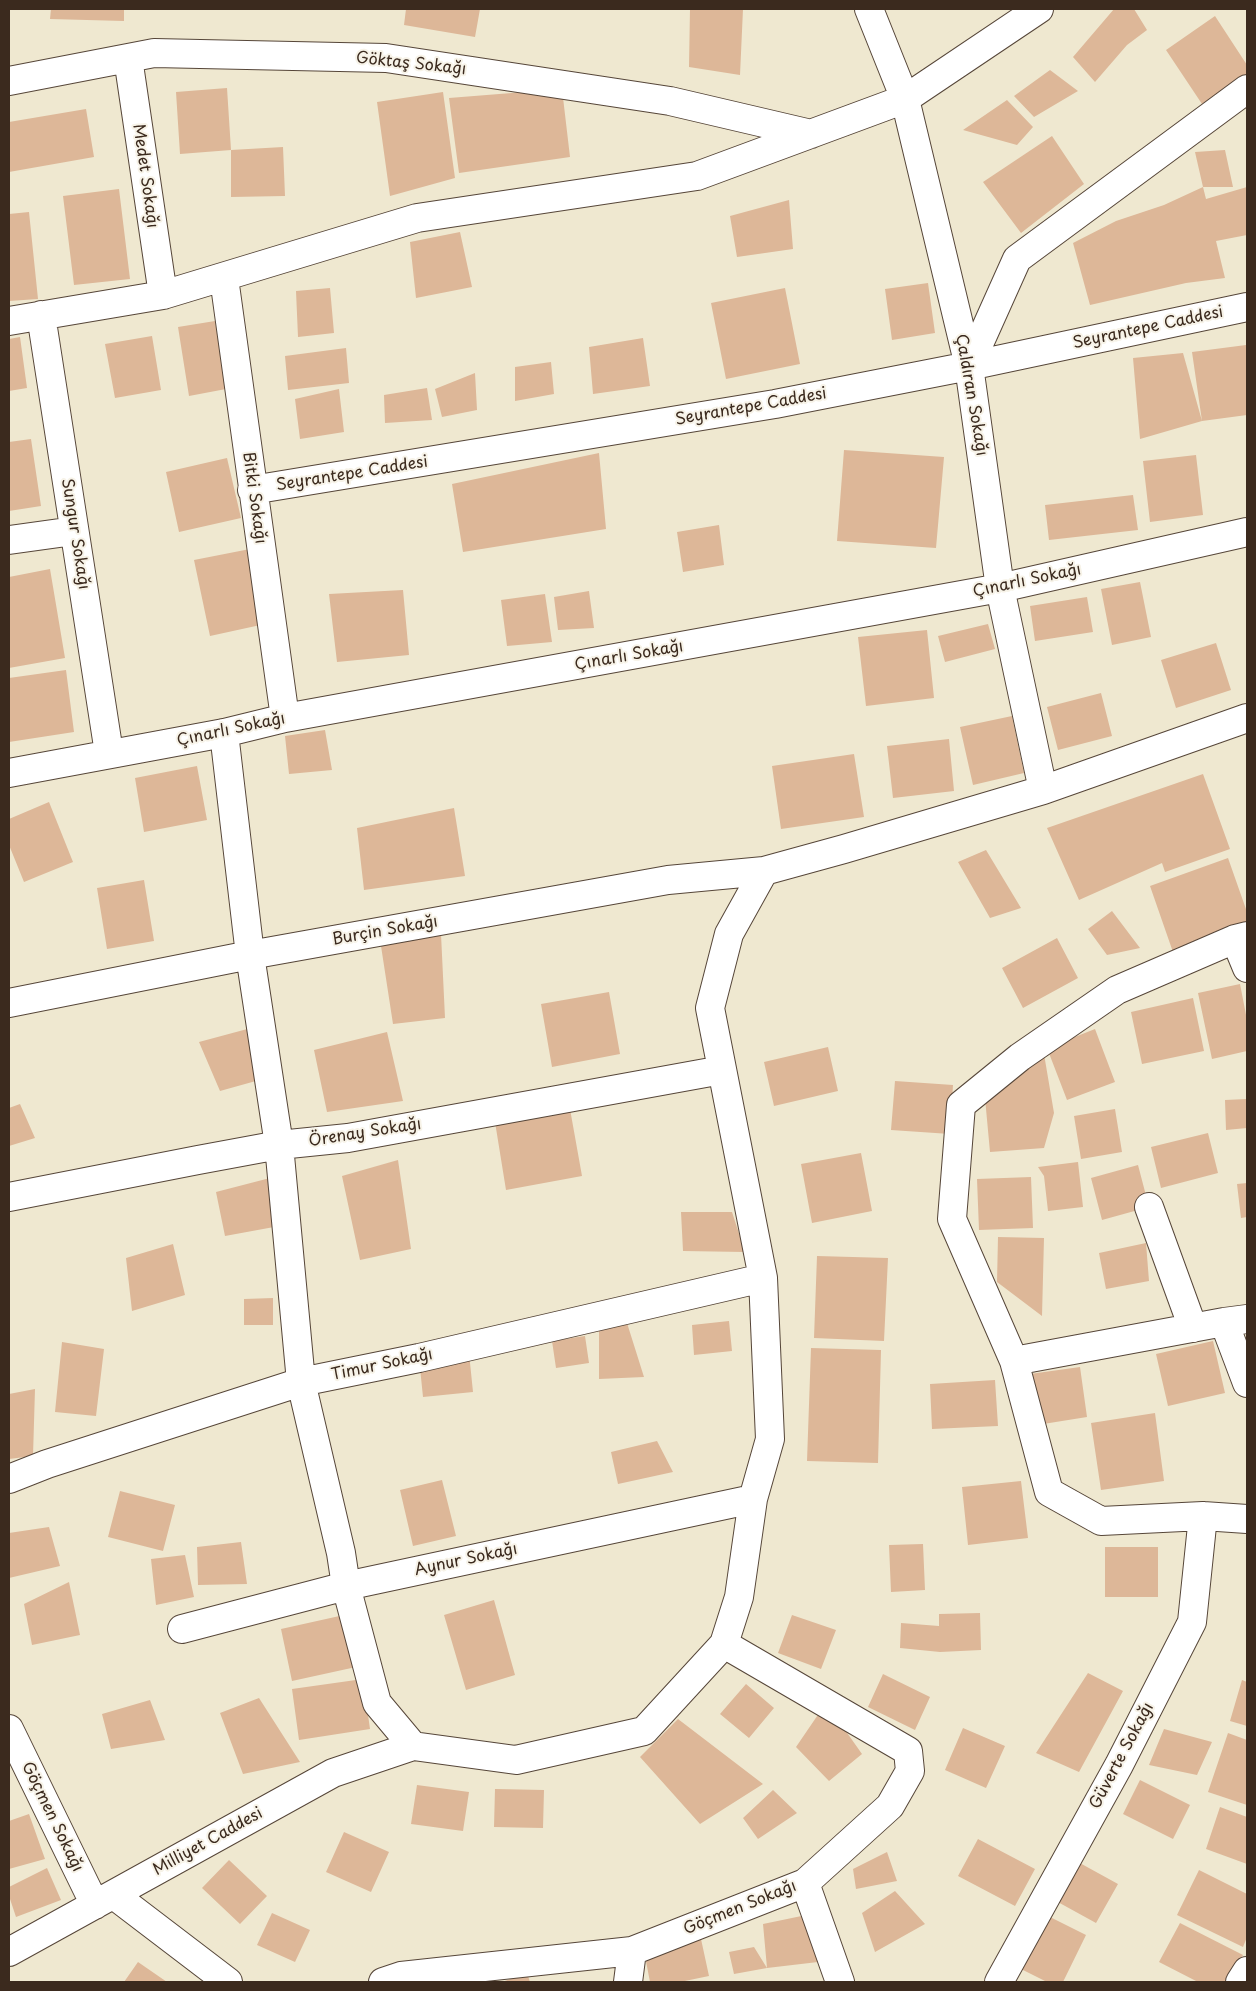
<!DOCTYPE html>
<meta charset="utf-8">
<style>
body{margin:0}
#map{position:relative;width:1256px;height:1991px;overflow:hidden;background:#efe8d0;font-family:"Playpen Sans",sans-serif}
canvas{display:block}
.frame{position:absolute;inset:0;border:10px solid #3b2a1e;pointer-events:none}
</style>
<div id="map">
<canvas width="1256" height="1991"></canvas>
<div class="frame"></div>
</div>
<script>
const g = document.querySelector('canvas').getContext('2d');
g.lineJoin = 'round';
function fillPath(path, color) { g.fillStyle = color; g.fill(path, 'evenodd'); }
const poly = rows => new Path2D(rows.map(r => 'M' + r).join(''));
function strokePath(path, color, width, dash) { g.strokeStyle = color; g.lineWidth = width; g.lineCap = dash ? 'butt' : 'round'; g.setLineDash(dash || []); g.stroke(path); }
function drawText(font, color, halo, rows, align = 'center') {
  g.font = font + ' "Playpen Sans",sans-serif'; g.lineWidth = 4; g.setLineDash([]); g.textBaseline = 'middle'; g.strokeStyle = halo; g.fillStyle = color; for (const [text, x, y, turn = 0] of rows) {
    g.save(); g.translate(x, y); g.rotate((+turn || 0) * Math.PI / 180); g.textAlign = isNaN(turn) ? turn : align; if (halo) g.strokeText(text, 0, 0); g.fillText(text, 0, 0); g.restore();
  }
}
fillPath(poly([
 [51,9,124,9,124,21,50,19],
 [406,9,480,9,475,37,404,25],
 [690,9,743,9,740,75,689,67],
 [1114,9,1134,9,1147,30,1127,45,1095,82,1073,57],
 [1215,16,1247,65,1247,75,1202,104,1166,50],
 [1050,70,1078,91,1034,117,1014,96],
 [227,88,231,150,180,154,176,92],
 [562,89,570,157,459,173,449,98],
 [443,92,455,178,390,196,377,102],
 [1007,100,1033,127,1017,145,963,130],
 [86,109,94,157,9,172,9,122],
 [1052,136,1084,184,1021,233,983,182],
 [283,147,285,196,231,197,231,150],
 [1225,150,1233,187,1203,187,1195,152],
 [1203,187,1206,199,1247,187,1247,235,1216,241,1225,278,1186,283,1090,305,1073,243,1116,221,1164,205],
 [119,189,130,279,74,285,63,196],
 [789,200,793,249,737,257,730,216],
 [29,212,38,299,9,301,9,214],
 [460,232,472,287,416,298,410,242],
 [928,283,935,333,892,340,885,289],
 [330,288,334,333,298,337,296,291],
 [785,288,800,364,726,379,711,303],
 [215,321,226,389,189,396,178,327],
 [152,336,161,390,115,398,105,344],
 [20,337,27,388,9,391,9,339],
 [643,338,650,386,593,394,589,347],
 [1246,345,1247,415,1202,421,1140,439,1133,358,1183,353,1202,421,1192,352],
 [346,348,349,383,288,390,285,356],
 [551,362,554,394,515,401,515,367],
 [475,373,477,410,442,417,435,389],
 [427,388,432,420,385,423,384,395],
 [339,389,344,432,300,439,295,399],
 [31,439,41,506,9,511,9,442],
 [844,450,944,457,936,548,837,541],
 [599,453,606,529,463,552,452,484],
 [1196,455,1203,515,1150,522,1143,461],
 [227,458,241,518,179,532,166,472],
 [1133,495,1138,530,1049,540,1045,505],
 [719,525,724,565,683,572,677,532],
 [250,549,265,624,210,636,194,560],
 [50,569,65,658,9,668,9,577],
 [1140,582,1151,637,1112,645,1101,589],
 [403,590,409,655,337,662,329,594],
 [589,591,594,628,558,630,554,597],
 [545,594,552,642,507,646,501,600],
 [1087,597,1093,632,1035,641,1030,606],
 [988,624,995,649,945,662,938,636],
 [927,630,934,698,866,706,858,637],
 [1216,643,1231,690,1176,708,1161,660],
 [66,670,74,732,9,742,9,678],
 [1101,693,1112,736,1058,750,1047,707],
 [1012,716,1024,773,973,785,960,727],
 [325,730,332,770,289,774,285,736],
 [949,739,954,791,893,798,887,746],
 [854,754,864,817,781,829,772,766],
 [197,766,207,820,144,832,135,778],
 [1203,774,1230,849,1165,872,1162,863,1079,900,1047,828],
 [49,802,73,862,24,882,9,845,9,819],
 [454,808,465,876,364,890,357,828],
 [986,850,1021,908,990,918,958,862],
 [1228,858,1247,912,1247,929,1174,955,1150,886],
 [144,880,154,941,107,949,97,888],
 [1112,911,1140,948,1107,955,1088,929],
 [441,934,445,1018,393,1024,381,946],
 [1057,938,1078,978,1023,1008,1002,968],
 [1240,984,1247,1020,1247,1051,1212,1059,1198,993],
 [609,992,620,1054,552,1067,541,1004],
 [1193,998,1204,1051,1142,1064,1131,1012],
 [251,1028,263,1079,220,1091,199,1042],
 [1095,1029,1115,1082,1067,1100,1047,1048],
 [387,1032,403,1101,327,1112,314,1050],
 [828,1047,838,1091,774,1106,764,1062],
 [1044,1054,1054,1113,1044,1148,990,1152,985,1098],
 [895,1081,953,1085,950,1134,891,1130],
 [1247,1099,1247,1128,1226,1130,1225,1100],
 [20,1104,35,1138,9,1146,9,1108],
 [570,1109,582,1176,506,1190,495,1122],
 [1115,1109,1122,1152,1081,1159,1074,1116],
 [1208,1133,1218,1173,1161,1188,1151,1147],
 [861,1153,872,1211,812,1223,801,1164],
 [398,1160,411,1249,360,1260,342,1176],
 [1078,1162,1083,1207,1048,1211,1044,1176,1038,1167],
 [1138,1165,1149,1207,1102,1220,1091,1178],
 [1031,1177,1033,1228,979,1230,977,1179],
 [270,1178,274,1227,225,1236,216,1192],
 [1247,1183,1247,1217,1241,1218,1237,1184],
 [681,1212,732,1212,745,1252,683,1251],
 [998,1237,1044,1238,1042,1316,997,1282],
 [1146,1243,1149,1281,1106,1289,1099,1253],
 [173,1244,185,1295,132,1311,126,1258],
 [817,1256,888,1258,884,1341,814,1338],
 [273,1298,273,1325,244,1325,244,1299],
 [729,1321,732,1351,694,1355,692,1325],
 [627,1323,644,1377,599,1379,599,1326],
 [585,1336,589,1363,556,1368,552,1341],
 [1213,1341,1225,1393,1168,1406,1156,1354],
 [62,1342,104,1349,96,1416,55,1412],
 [811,1348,881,1350,878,1463,807,1461],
 [469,1353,473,1392,423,1397,419,1358],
 [1080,1367,1087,1417,1037,1425,1030,1374],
 [995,1380,998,1426,932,1429,930,1384],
 [35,1389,33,1456,9,1459,9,1394],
 [1155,1413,1164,1481,1101,1490,1091,1423],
 [657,1441,673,1472,618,1484,611,1452],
 [442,1480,456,1536,413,1546,400,1490],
 [1021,1481,1028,1538,968,1545,962,1487],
 [120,1491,175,1505,163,1551,108,1537],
 [49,1527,60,1566,9,1578,9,1533],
 [241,1542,247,1584,198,1585,197,1547],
 [923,1544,925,1590,891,1592,889,1545],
 [1105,1547,1158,1547,1158,1597,1105,1597],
 [185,1555,194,1597,156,1605,151,1559],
 [69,1582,80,1635,32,1645,24,1604],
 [494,1600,515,1675,466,1690,444,1615],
 [980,1613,981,1650,940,1652,900,1648,901,1623,939,1626,939,1614],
 [344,1615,356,1667,292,1681,281,1629],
 [792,1615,836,1630,821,1669,778,1653],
 [1088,1673,1123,1691,1079,1772,1036,1753],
 [883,1674,930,1697,915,1730,868,1707],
 [363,1679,370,1729,299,1740,292,1689],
 [1242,1680,1247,1682,1247,1726,1230,1721],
 [746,1684,774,1708,749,1738,720,1714],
 [259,1698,300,1762,243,1774,220,1713],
 [150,1700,165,1740,111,1749,102,1714],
 [826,1703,862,1754,829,1781,796,1747],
 [678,1719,763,1784,700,1824,640,1757],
 [963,1728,1005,1746,986,1788,945,1770],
 [1164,1729,1212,1742,1197,1775,1149,1765],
 [1228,1733,1247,1740,1247,1805,1208,1792],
 [1140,1780,1190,1805,1173,1839,1123,1814],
 [417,1785,469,1792,463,1831,411,1824],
 [495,1789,544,1790,543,1828,494,1827],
 [773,1790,797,1813,758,1839,743,1818],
 [1220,1807,1247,1817,1247,1864,1206,1849],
 [29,1814,45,1859,9,1869,9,1821],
 [344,1832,389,1852,371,1892,326,1872],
 [978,1839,1035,1869,1015,1906,958,1876],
 [887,1852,897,1881,856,1889,853,1869],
 [229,1860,267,1896,240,1924,202,1888],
 [1078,1862,1118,1884,1096,1923,1056,1901],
 [47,1868,61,1900,16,1917,9,1896,9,1887],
 [1199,1870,1247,1894,1247,1937,1243,1947,1177,1915],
 [895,1891,925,1924,875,1952,862,1913],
 [272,1913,310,1930,295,1962,257,1945],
 [816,1913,818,1962,767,1968,734,1974,729,1952,754,1947,767,1968,763,1924],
 [1044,1914,1086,1935,1063,1982,1047,1982,1017,1967],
 [1180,1923,1243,1955,1229,1982,1198,1982,1159,1962],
 [701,1939,709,1976,680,1982,650,1982,644,1951],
 [138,1962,167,1982,124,1982],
 [527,1973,530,1982,502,1982]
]), '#ddb798');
const street = poly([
 [869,9,905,99,969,366,1000,588,1043,790],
 [128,58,163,295],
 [9,81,154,53,386,58,670,101,811,134],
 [224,278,285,718],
 [41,315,109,753],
 [9,321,163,295,417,218,697,176,905,99,1039,9],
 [969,366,1017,259,1247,89],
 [252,490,775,404,969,366,1247,307],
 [9,540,74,531],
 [224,733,250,955,279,1145,301,1382,341,1553,346,1586,377,1703,413,1746,516,1760,644,1731,724,1644,739,1597,753,1499,770,1439,763,1278,710,1008,729,934,764,871,844,849,1043,790,1247,718],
 [9,773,224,733,285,718,1000,588,1247,532],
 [1247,936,1235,939,1117,990,1020,1057,961,1105,952,1219,1014,1361,1049,1492,1101,1521,1203,1516,1247,1519],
 [1235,939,1247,968],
 [9,1003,250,955,668,880,764,871],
 [9,1197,198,1160,279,1145,348,1138,722,1070],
 [1149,1207,1193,1328],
 [1224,1322,1247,1383],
 [1014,1361,1224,1322,1247,1319],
 [9,1479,47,1464,301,1382,419,1358,763,1278],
 [182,1629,346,1586,753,1499],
 [9,1729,95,1905],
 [805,1883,840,1982],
 [114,1895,228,1982],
 [9,1952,333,1773,413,1746],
 [383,1982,401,1976,632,1951,805,1883,890,1806,910,1771,908,1751,724,1644],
 [628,1982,632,1951],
 [999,1982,1119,1765,1192,1622,1203,1516]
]);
const secondary = poly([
 [1240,1982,1247,1971]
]);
strokePath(street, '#564639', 30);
strokePath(secondary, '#564639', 30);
strokePath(street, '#fff', 28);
strokePath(secondary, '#fff', 28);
drawText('16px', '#3b2a1e', '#f7f3e8', [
 ["Göktaş Sokağı",411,64,6],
 ["Medet Sokağı",145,176,82],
 ["Seyrantepe Caddesi",1148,328,-12],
 ["Çaldıran Sokağı",971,395,80],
 ["Seyrantepe Caddesi",751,407,-10],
 ["Seyrantepe Caddesi",352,474,-9],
 ["Bitki Sokağı",254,498,82],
 ["Sungur Sokağı",75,534,81],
 ["Çınarlı Sokağı",1027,581,-12],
 ["Çınarlı Sokağı",629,656,-10],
 ["Çınarlı Sokağı",231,730,-12],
 ["Burçin Sokağı",385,931,-10],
 ["Örenay Sokağı",365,1133,-9],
 ["Timur Sokağı",382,1365,-12],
 ["Aynur Sokağı",466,1560,-12],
 ["Güverte Sokağı",1122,1756,-62],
 ["Göçmen Sokağı",52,1817,64],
 ["Milliyet Caddesi",208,1842,-29],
 ["Göçmen Sokağı",740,1908,-22]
]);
</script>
